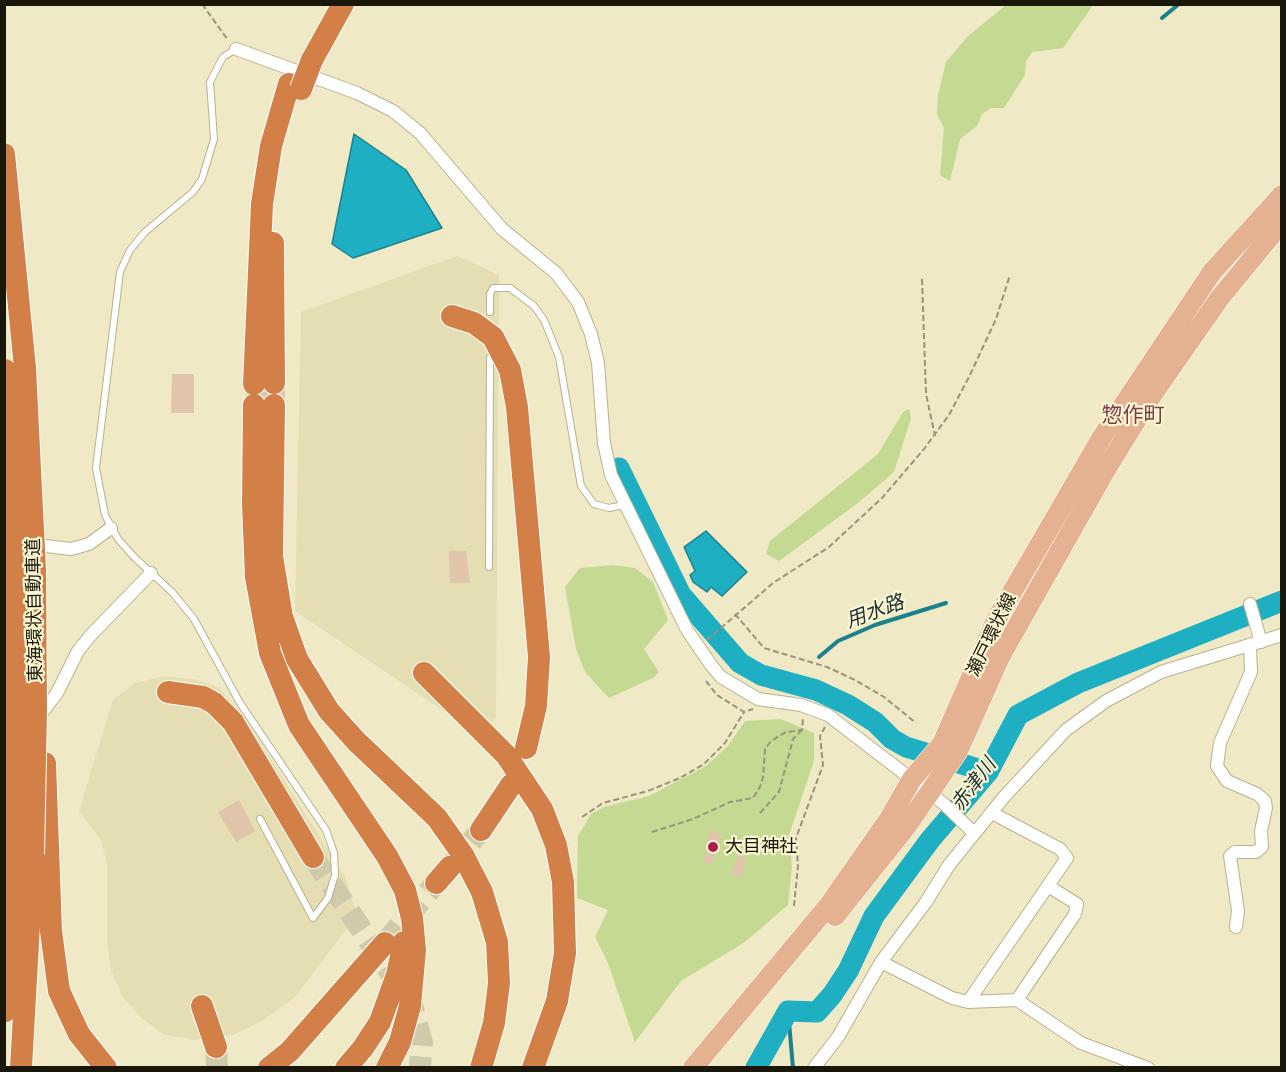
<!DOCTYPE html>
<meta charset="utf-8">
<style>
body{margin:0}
#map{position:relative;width:1286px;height:1072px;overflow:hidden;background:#efe9c5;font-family:"IBM Plex Sans",sans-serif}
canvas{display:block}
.frame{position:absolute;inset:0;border:6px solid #19170a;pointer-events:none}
</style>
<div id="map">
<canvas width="1286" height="1072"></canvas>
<div class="frame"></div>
</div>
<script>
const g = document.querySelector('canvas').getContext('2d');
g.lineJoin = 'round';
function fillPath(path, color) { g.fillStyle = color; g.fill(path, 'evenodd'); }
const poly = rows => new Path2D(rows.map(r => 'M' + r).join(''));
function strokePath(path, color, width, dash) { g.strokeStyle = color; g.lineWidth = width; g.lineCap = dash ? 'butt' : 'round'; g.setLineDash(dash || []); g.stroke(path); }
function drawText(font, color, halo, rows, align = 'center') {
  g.font = font + ' "IBM Plex Sans","Noto Sans JP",sans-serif'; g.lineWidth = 4.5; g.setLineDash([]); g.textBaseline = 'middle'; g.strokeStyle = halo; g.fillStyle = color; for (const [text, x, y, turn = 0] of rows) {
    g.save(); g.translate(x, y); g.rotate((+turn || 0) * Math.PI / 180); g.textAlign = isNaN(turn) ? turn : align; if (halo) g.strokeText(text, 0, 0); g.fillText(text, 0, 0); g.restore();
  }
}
fillPath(poly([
 [457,256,499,275,496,718,478,734,295,611,301,312],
 [162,676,194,679,219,688,242,713,345,877,357,915,295,997,262,1021,233,1035,193,1040,163,1034,140,1017,123,997,111,970,107,941,107,864,101,840,79,811,113,700,134,684]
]), '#e5deb3');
fillPath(poly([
 [1006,5,1093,5,1063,48,1032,52,1026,61,1025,75,1004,108,991,108,982,114,977,126,960,139,950,181,940,175,944,128,937,114,938,95,946,62,967,37],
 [909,409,911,418,894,472,858,503,779,561,766,554,770,541,878,454,903,412],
 [612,565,635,568,653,582,668,620,644,649,659,672,653,678,609,698,585,672,576,649,565,587,580,568],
 [781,719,814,733,814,761,789,835,792,867,788,905,745,942,681,981,635,1042,608,963,595,937,608,910,577,898,578,836,591,814,604,807,649,796,706,766,727,747,745,721]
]), '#c4d992');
const water = poly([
 [354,134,406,170,442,228,353,258,332,244,354,134],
 [706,531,747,572,722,596,711,587,707,592,693,582,690,575,695,571,684,547,706,531]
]);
fillPath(water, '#1fafc3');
strokePath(water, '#1d818c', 1.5);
strokePath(poly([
 [1162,18,1179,4],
 [819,657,838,641,875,625,946,603],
 [788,1011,793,1068]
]), '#1d818c', 4);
strokePath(poly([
 [619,468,681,595,740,663,761,675,816,690,848,705,875,722,892,739,906,747,988,772],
 [756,1068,788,1011,817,1012,832,995,848,971,874,916,930,840,988,772,1018,715,1078,683,1282,601]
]), '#1fafc3', 21);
fillPath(poly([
 [172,374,194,374,194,413,171,413],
 [285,383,285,405,246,405,246,384],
 [449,551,466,551,470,583,450,583],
 [239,800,255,831,236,842,218,812],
 [710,830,721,833,717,849,713,848,712,853,715,854,712,864,702,862,708,847,705,845],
 [736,856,746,858,741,878,732,876]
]), '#e1c5aa');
strokePath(poly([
 [313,857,412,1005,422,1043,420,1068],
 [450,867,481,830],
 [385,943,436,883],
 [216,1047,217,1068]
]), '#cfcaa9', 22, [22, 11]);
const lane = poly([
 [236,49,223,57,210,82,214,139,202,179,193,192,145,232,130,250,120,272,96,468,105,515,118,539,135,558,172,592,194,619,240,703,326,830,334,853,335,875,328,898,313,918,260,819],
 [490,312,490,294,493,288,510,288,534,306,544,320,559,357,581,486,594,504,609,508,624,505],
 [489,567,490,358]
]);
const street = poly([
 [236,49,357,93,393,111,420,133,502,229,556,273,578,302,591,334,598,363,604,443,611,475,687,630,711,665,721,677,758,699,801,705,828,715,944,804,974,833],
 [29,544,71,549,89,544,111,528],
 [1250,604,1261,642],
 [44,710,57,693,78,651,90,636,151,573],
 [1236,927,1238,911,1230,856,1235,852,1256,852,1262,847,1261,831,1266,808,1265,801,1257,794,1227,781,1217,766,1220,743,1251,672,1250,646],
 [881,962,952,998,968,1002,1017,1000,1081,1043,1148,1068],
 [1017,1000,1075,914,1077,904,1048,886],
 [968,1002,1067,858,1060,849,992,813],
 [814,1068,838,1037,881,962,926,902,949,865,1004,797,1066,730,1106,701,1161,672,1282,635]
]);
const primary = poly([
 [835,916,906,827,958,751,1001,655,1105,471,1150,398,1219,299,1282,222],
 [693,1068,829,905,889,819,912,779,942,744,996,620,1102,437,1212,272,1282,195]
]);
const highway = poly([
 [312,60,343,4],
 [4,154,25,368],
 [273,243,274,383],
 [452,316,474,323,493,337,510,370,517,407,539,657,536,706,526,748],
 [254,384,262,204,271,146,289,84],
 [254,405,253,504,256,577,270,653,299,725,387,856,405,890,412,918,415,950,410,1006,400,1042,387,1068],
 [274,405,272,556,282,617,297,659,329,711,356,741,437,818,463,855,482,892,497,942,499,983,494,1023,481,1068],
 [424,673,506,755,542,809,556,845,563,882,565,953,557,1001,533,1068],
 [168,692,203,697,214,703,233,722,313,857],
 [45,763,51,931,59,991,79,1034,106,1068],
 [481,830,511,785],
 [436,883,450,867],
 [202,1006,216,1047],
 [4,1012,14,853],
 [21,1068,33,854],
 [269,1068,290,1051,385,943],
 [346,1068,363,1048,380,1022,397,975,404,942]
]);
strokePath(lane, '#b8b28f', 8);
strokePath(street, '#b8b28f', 14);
strokePath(primary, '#fff', 21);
strokePath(highway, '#fff', 24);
strokePath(poly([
 [202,4,228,40],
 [922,279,926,394,935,436],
 [735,614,764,648,827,667,855,680,884,697,916,723],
 [707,640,773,583,829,547,882,498,924,449,949,415,970,375,996,319,1010,275],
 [706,681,717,695,744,712,753,709],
 [760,813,779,792,793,739,802,730],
 [582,817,603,803,648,791,680,778,704,764,725,743,744,712],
 [652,832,693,819,730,802,753,798,760,787,763,777,765,749,771,741,786,732,802,730,803,718],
 [794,906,798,866,796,838,823,765,820,736,825,727]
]), '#9a957a', 2, [6, 3]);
strokePath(lane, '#fff', 6);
strokePath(street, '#fff', 12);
strokePath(primary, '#e5b291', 20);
strokePath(highway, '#d37f48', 22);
const highwayBridge = poly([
 [301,89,312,60],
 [25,368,35,570,36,710,33,854],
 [5,370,14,530,16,710,14,853]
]);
strokePath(highwayBridge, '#fff', 24, []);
strokePath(highwayBridge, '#d37f48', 22);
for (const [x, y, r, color] of [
 [713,847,6,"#ad1b4e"]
]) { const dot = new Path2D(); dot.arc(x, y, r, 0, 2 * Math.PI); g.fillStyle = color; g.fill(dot); strokePath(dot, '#fcf6d2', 2); }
drawText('18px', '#19170a', '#fcf6d2', [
 ["東海環状自動車道",35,610,-91],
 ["瀬戸環状線",992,635,-64]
]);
drawText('18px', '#19170a', '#fcf6d2', [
 ["大目神社",725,847]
], 'left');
drawText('italic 20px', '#1b3135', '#fcf6d2', [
 ["用水路",875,612,-20],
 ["赤津川",974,785,-53]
]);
drawText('21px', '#813a4a', '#fcf6d2', [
 ["惣作町",1133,416]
]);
</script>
